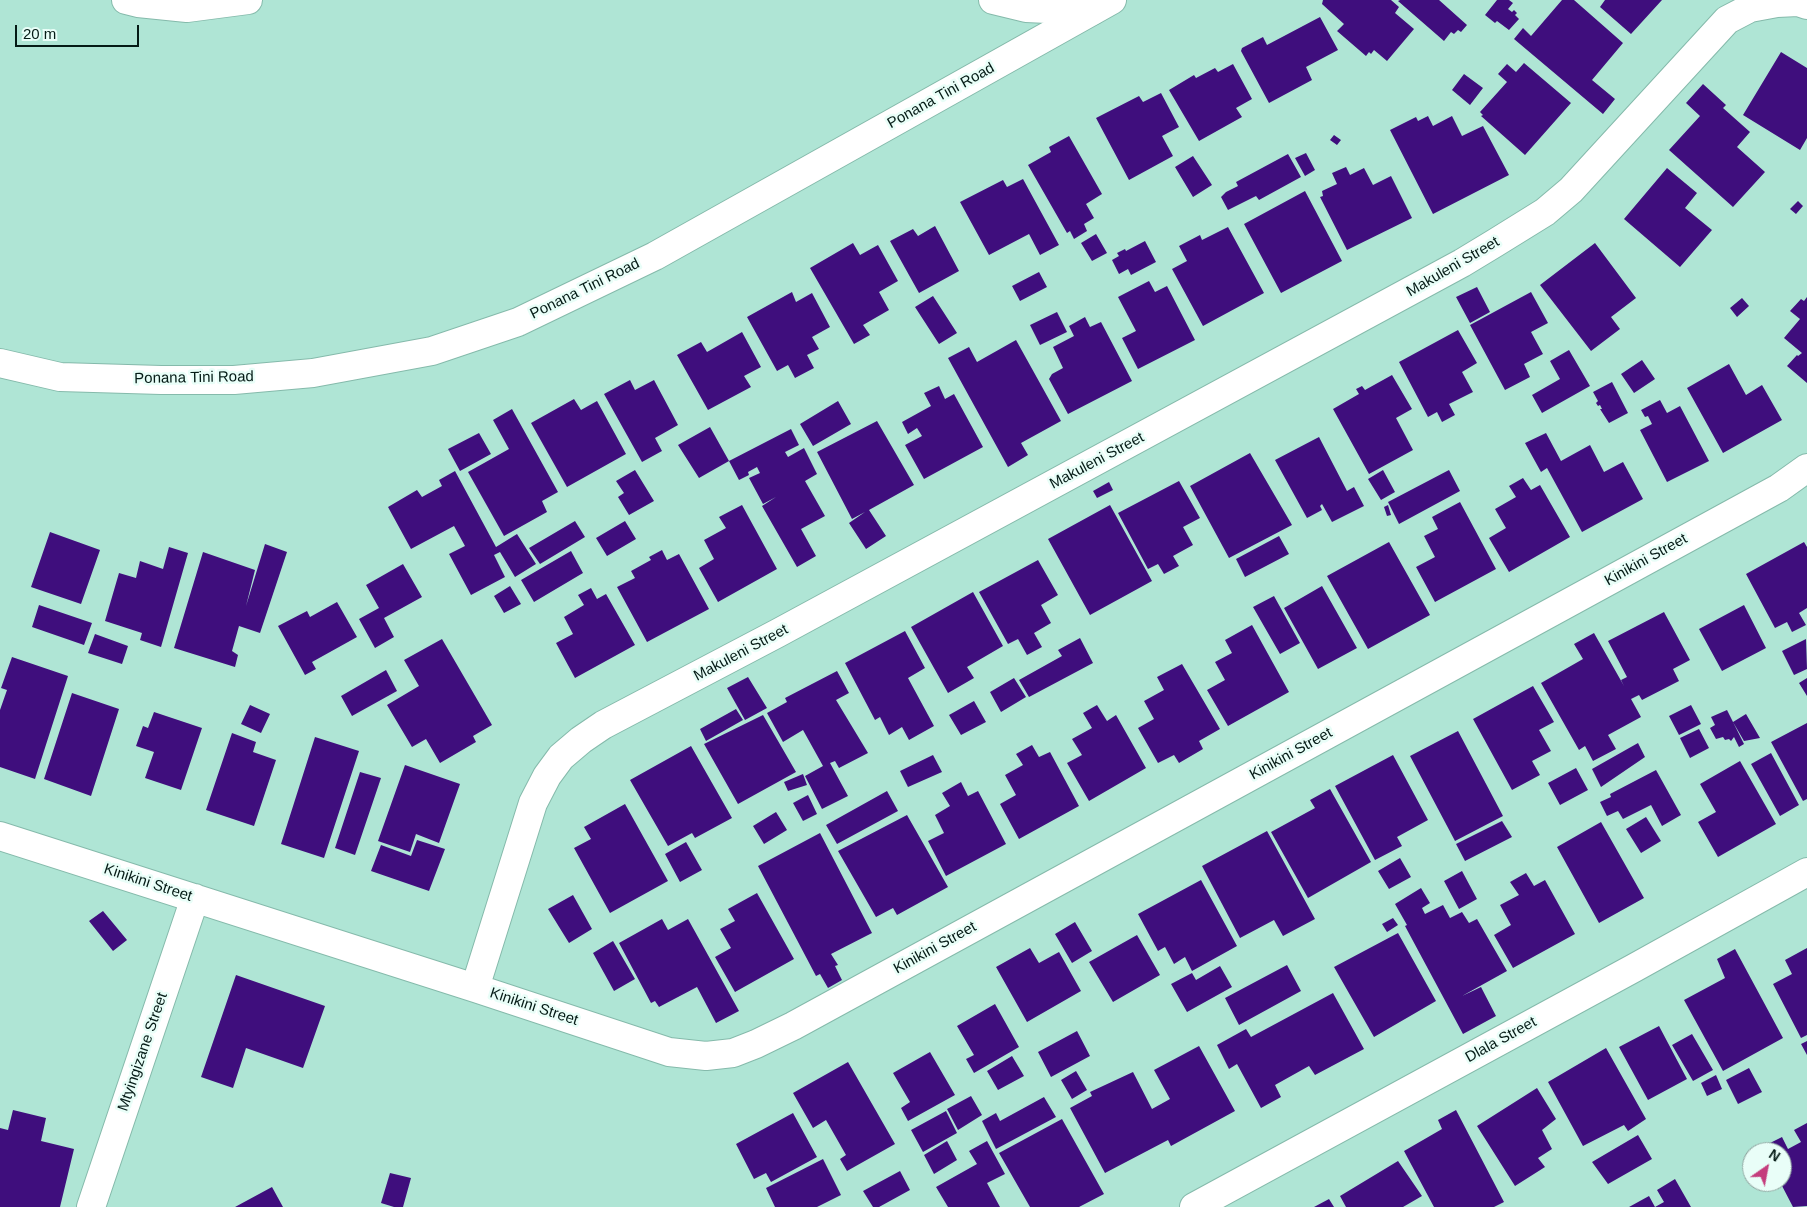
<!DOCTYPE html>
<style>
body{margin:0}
#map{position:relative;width:1807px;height:1207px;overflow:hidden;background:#afe5d5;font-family:Arial,sans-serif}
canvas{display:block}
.north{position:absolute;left:1742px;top:1142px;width:50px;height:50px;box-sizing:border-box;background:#e9fef8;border:1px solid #8ea39e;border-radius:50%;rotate:33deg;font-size:14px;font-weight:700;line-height:20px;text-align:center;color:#051b16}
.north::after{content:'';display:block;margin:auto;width:18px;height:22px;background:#c43d7d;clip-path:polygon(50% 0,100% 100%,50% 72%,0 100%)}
.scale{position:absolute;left:15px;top:25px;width:124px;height:22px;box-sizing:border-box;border:2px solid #051b16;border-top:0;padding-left:6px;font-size:15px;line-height:18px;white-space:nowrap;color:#051b16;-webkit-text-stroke:4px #e9fef8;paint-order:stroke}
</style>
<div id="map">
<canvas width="1807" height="1207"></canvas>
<div class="north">N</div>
<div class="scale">20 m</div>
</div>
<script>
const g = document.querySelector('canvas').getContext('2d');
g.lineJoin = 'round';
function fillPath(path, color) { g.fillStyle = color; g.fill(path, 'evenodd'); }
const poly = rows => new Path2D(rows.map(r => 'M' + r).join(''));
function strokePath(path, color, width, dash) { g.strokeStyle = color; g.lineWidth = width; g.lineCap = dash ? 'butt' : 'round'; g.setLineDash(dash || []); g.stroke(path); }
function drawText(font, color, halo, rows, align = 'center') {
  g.font = font + ' Arial,sans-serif'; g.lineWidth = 5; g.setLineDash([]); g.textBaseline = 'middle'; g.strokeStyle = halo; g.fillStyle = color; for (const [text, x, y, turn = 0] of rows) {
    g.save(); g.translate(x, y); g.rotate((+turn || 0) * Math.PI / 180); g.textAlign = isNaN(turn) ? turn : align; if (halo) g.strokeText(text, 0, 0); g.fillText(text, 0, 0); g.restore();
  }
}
fillPath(poly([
 [1323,0,1391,0,1399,7,1395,13,1414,29,1387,61,1374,50,1371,54,1369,52,1366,56,1337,31,1344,24,1322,4],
 [1400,0,1439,0,1467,25,1461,32,1458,30,1454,34,1451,32,1444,41,1398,1],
 [1497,0,1509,0,1513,3,1508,9,1512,12,1514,10,1517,13,1515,15,1519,19,1509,30,1497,21,1495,23,1485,15],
 [1562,0,1574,0,1623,43,1592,80,1615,99,1603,114,1514,39,1523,28,1531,36],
 [1605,0,1662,0,1631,34,1600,7],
 [1320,17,1338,50,1306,67,1312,80,1269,103,1241,51,1242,48,1263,37,1267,45],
 [1781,52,1807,68,1807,138,1800,150,1743,115],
 [1524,63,1571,103,1525,155,1481,116,1483,115,1480,112,1507,82,1498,74,1507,64,1516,72],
 [1233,64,1252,99,1236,108,1242,117,1199,141,1169,90,1194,75,1196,78,1215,68,1218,72],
 [1464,74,1483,88,1470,105,1452,90],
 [1703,84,1726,105,1723,108,1750,132,1737,147,1765,172,1733,207,1669,150,1700,116,1686,103],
 [1161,93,1179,127,1162,136,1173,156,1129,180,1096,118,1139,96,1143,102],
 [1428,116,1433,126,1452,116,1462,136,1483,126,1509,175,1433,214,1390,130,1416,117,1418,121],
 [1334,135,1341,140,1337,145,1330,140],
 [1069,136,1102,194,1086,204,1094,218,1084,224,1087,231,1074,239,1070,231,1067,233,1028,165,1051,152,1049,147],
 [1306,153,1315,170,1305,176,1295,158],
 [1288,154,1301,177,1259,200,1256,196,1228,210,1221,197,1226,192,1238,186,1236,182],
 [1193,156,1212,185,1193,197,1175,167],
 [1346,167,1350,175,1364,168,1373,185,1391,176,1412,218,1347,250,1320,197,1323,196,1322,191,1337,184,1332,173],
 [1667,168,1697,193,1685,208,1712,230,1680,267,1624,219],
 [1023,179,1059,245,1040,255,1029,234,989,255,960,202,1003,180,1007,187],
 [1305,191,1342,261,1281,293,1244,224],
 [1798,201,1803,206,1796,214,1790,209],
 [935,226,959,271,919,293,890,241,913,229,918,236],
 [1228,227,1264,293,1203,326,1172,269,1187,261,1179,246,1200,235,1202,240],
 [1096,234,1107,253,1092,261,1081,243],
 [1145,241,1156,262,1131,275,1128,269,1119,274,1112,260,1119,256,1117,253,1125,249,1126,251],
 [853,243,860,255,878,245,898,281,879,292,889,310,863,325,870,335,854,344,810,268],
 [1595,243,1636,298,1611,317,1620,329,1591,351,1540,285],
 [1039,272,1047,287,1020,301,1012,286],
 [1149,281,1155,292,1167,286,1195,340,1138,369,1122,338,1136,331,1118,297],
 [1477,287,1490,312,1470,323,1456,297],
 [792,292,796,302,812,293,830,327,812,337,819,349,807,355,814,368,795,378,788,365,777,371,747,317],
 [1531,292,1548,323,1531,332,1543,354,1524,364,1530,377,1505,390,1470,325],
 [933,296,957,333,939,344,915,307],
 [1807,297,1807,383,1787,366,1797,355,1798,356,1802,353,1784,338,1800,319,1790,311,1801,299,1804,301],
 [1742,298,1749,306,1737,317,1730,308],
 [1057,312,1067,332,1040,345,1030,325],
 [1085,317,1090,327,1101,322,1132,381,1068,414,1049,379,1052,374,1063,368,1053,347,1074,336,1069,326],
 [1458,330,1477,363,1462,372,1473,392,1449,404,1455,415,1442,422,1437,412,1428,417,1399,362],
 [742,332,761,367,744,376,751,387,708,410,677,355,701,342,707,352],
 [1016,340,1061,421,1021,443,1028,455,1008,467,948,358,969,347,977,362],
 [1569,350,1590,386,1542,413,1532,395,1560,379,1550,361],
 [1642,360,1655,379,1634,393,1621,374],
 [1729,364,1746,395,1762,385,1782,420,1723,453,1687,388],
 [1392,375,1412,409,1396,418,1413,450,1369,474,1333,409,1359,394,1356,389,1362,386,1365,390],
 [630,380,635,390,654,380,678,425,655,438,662,451,642,462,604,394],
 [1612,382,1628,413,1609,423,1600,409,1602,409,1600,405,1598,406,1596,403,1598,401,1593,392],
 [939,386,945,399,954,394,983,447,924,479,905,445,922,436,917,428,908,434,902,422,931,406,924,393],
 [574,399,581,410,597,401,626,454,567,487,531,423],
 [1660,400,1667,413,1680,406,1709,461,1667,482,1640,430,1652,424,1648,416,1645,417,1641,410],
 [838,401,851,424,813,446,800,424],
 [512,409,558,492,542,501,547,512,504,536,468,472,509,449,493,420],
 [877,421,914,485,869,510,886,536,866,549,849,523,865,512,852,519,817,452],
 [710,427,729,461,791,429,799,445,785,452,788,457,804,448,817,474,805,481,825,516,801,529,816,556,797,567,762,506,776,497,763,504,749,478,760,473,757,467,748,472,749,475,739,480,729,461,699,478,678,445],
 [479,433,491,454,460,471,448,449],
 [1546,433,1561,461,1590,445,1604,472,1623,462,1643,499,1582,532,1547,468,1541,472,1525,443],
 [1319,437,1347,491,1354,487,1364,506,1332,522,1322,504,1320,506,1322,510,1307,518,1275,460],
 [1250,453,1292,525,1229,558,1190,486],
 [635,470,654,501,629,515,618,497,624,493,616,481],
 [1383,470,1395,492,1381,500,1368,479],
 [1449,470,1460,491,1399,524,1388,502],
 [455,471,496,547,517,534,536,564,515,577,500,552,494,555,505,577,471,595,449,554,465,546,454,526,411,549,388,507,417,490,422,497,442,486,439,480],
 [1523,478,1531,490,1540,485,1570,537,1509,572,1489,538,1506,528,1495,509,1516,497,1509,486],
 [1179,481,1200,518,1183,527,1193,545,1173,556,1179,566,1164,574,1158,564,1148,569,1118,513],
 [1109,482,1113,490,1097,498,1093,491],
 [1460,502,1496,569,1435,602,1416,567,1435,557,1424,536,1438,529,1432,517],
 [742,505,777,569,718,602,699,568,714,559,704,540,726,528,719,517],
 [1110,505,1152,581,1090,615,1048,539],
 [1388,505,1391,515,1387,516,1384,507],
 [575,521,585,537,540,564,529,548],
 [625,521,636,539,607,556,596,538],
 [50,532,100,550,81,604,31,587],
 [1279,536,1289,554,1245,577,1236,559],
 [1389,542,1430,615,1368,649,1327,576],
 [1804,542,1807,547,1807,608,1799,613,1806,625,1792,632,1787,622,1775,628,1746,574],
 [265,544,287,552,260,633,239,626,232,651,238,655,235,667,174,648,203,552,255,570,246,606],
 [169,547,188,553,161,647,140,640,142,633,105,621,119,573,136,578,140,561,163,569],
 [662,550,667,560,679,554,709,609,647,642,617,587,635,578,631,571,651,560,649,557],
 [571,551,583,573,534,602,521,580],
 [1038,560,1058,595,1041,605,1051,623,1034,633,1042,647,1027,655,1018,639,1008,644,979,592],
 [403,564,422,597,384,618,394,637,375,648,359,619,379,608,366,585],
 [510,586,521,604,504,613,494,596],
 [1322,586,1357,648,1318,669,1284,608],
 [591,588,597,599,606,594,635,645,575,678,556,643,573,634,564,617,584,605,578,595],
 [973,592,1003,646,967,667,974,678,948,693,911,627],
 [1274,596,1300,643,1280,654,1253,607],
 [337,602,357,637,312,662,316,669,305,675,278,626,307,611,310,617],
 [39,605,92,623,84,645,32,627],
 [1744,605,1766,648,1722,671,1699,629],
 [1664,612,1690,660,1673,669,1679,681,1642,700,1639,695,1631,699,1641,717,1608,735,1616,749,1593,761,1585,746,1579,750,1541,683,1583,659,1574,644,1594,633,1624,686,1621,680,1627,677,1608,641],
 [1252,625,1289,692,1228,726,1207,690,1225,680,1215,662,1232,653,1225,640],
 [905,631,925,668,908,678,934,726,909,740,902,727,889,735,880,717,875,720,845,663],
 [95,634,128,646,122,664,88,653],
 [1080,638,1093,663,1029,697,1019,680,1062,656,1058,650],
 [442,639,492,725,473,736,476,742,440,763,426,739,412,747,387,705,419,686,404,660],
 [1806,639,1807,669,1794,675,1782,651],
 [12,657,68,676,35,779,0,767,0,710,7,690,1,688],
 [1182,664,1220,729,1199,741,1203,749,1179,763,1174,755,1158,763,1138,728,1154,719,1144,701,1164,690,1157,677],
 [386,670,397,691,352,716,341,696],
 [837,671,849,693,836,700,868,753,839,768,835,761,830,763,848,796,822,809,805,776,823,766,803,730,783,742,767,713,787,702,785,698],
 [748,677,767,708,745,720,727,688],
 [1014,678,1026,697,1001,712,990,692],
 [1807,678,1807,696,1799,683],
 [1533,686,1554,722,1539,730,1551,751,1532,761,1540,775,1512,790,1473,719],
 [72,693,119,709,91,796,44,779],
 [974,701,986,722,961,735,949,715],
 [250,705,270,714,261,733,241,724],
 [1097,705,1107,721,1116,715,1146,768,1089,801,1067,763,1082,755,1072,739,1092,728,1083,713],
 [1691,705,1701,724,1679,735,1669,716],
 [736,709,743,720,706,741,700,729],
 [1727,710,1744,744,1739,747,1734,737,1731,741,1729,739,1725,740,1723,737,1716,739,1710,728,1715,725,1711,717],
 [154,712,202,728,181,790,145,778,154,752,136,746,143,726,148,728],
 [1746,714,1760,738,1744,741,1733,722],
 [763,715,796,772,738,804,704,744],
 [1807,723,1807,799,1803,801,1771,742],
 [1699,729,1709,748,1690,758,1680,738],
 [1458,731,1503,816,1455,841,1410,756],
 [232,733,256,742,253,752,276,760,254,826,206,810],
 [315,737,359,751,324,858,281,844],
 [1638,743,1645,757,1601,787,1592,769],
 [1032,745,1039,757,1050,752,1079,806,1019,839,1000,804,1016,795,1005,775,1023,765,1016,754],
 [691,746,732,818,695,838,692,833,668,846,630,780],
 [1771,753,1799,805,1780,816,1751,764],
 [933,755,942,772,908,787,900,771],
 [1393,755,1428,820,1397,837,1402,846,1375,860,1335,786],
 [1740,761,1776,824,1718,857,1698,822,1716,812,1700,784],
 [405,765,460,784,439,843,416,834,410,852,378,841],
 [1576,768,1588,790,1560,805,1548,783],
 [1656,770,1681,815,1662,826,1651,805,1623,819,1618,811,1607,816,1600,802,1611,797,1610,794],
 [360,772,381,778,355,855,335,848],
 [803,774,807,785,788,791,784,782],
 [961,782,968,796,978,791,1006,844,946,876,928,841,944,833,935,815,950,806,942,793],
 [1330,789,1371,862,1308,898,1271,832,1315,808,1310,800],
 [887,791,898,811,837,844,826,825],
 [808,795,817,814,803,821,793,803],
 [625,804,668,881,610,913,574,848,591,839,584,827],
 [776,812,787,830,764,844,753,826],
 [907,815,948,887,897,915,893,908,876,917,838,851],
 [1646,817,1661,841,1641,853,1626,829],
 [1502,821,1512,837,1465,861,1456,844],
 [1601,822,1644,898,1599,923,1557,847],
 [1267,831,1315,919,1283,936,1274,920,1240,938,1202,866],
 [820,833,872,933,831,954,838,965,835,966,842,980,828,988,820,974,816,976,758,866],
 [417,840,445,849,429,891,371,871,381,845,411,856],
 [686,842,702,870,680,882,665,854],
 [1400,858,1411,877,1389,889,1378,871],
 [1462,871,1477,899,1459,909,1444,881],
 [1526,873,1534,886,1545,880,1575,934,1513,968,1494,935,1511,925,1500,905,1519,895,1510,882],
 [1201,880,1237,946,1192,971,1185,957,1174,964,1165,947,1158,951,1138,914],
 [1421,888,1430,903,1422,908,1425,914,1443,905,1450,918,1462,912,1469,923,1477,919,1507,971,1462,996,1481,987,1496,1016,1463,1034,1405,926,1407,925,1395,904],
 [757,893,794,959,735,992,715,957,731,948,720,929,735,921,728,909],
 [573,895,592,929,569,943,548,909],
 [103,911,127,940,113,951,89,921],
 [1393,918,1398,925,1387,932,1382,924],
 [662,919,668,930,688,919,739,1011,716,1023,697,987,659,1007,655,1001,651,1003,619,943],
 [1075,922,1092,951,1072,963,1055,934],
 [1398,933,1436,1001,1374,1037,1334,967],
 [1137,935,1160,975,1113,1002,1089,962],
 [613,941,635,979,614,991,593,953],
 [1030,948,1039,963,1059,952,1081,991,1027,1022,996,967],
 [1807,948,1807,1035,1801,1038,1773,984,1792,974,1785,960],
 [1735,949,1783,1038,1723,1071,1684,1000,1725,978,1717,959],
 [1287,965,1301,991,1239,1025,1225,998],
 [1220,966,1232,987,1187,1012,1171,984,1192,973,1196,980],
 [236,975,325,1006,303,1068,246,1048,233,1088,201,1077],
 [1333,993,1364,1049,1315,1075,1309,1066,1275,1085,1281,1097,1261,1108,1237,1064,1229,1069,1217,1045,1246,1029,1251,1037],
 [995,1004,1019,1047,974,1073,966,1059,974,1055,957,1026],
 [1659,1026,1687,1079,1648,1100,1619,1047],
 [1077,1031,1090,1056,1051,1077,1038,1052],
 [1692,1034,1713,1070,1693,1081,1672,1045],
 [1807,1041,1807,1055,1801,1044],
 [1199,1046,1235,1111,1171,1146,1168,1140,1105,1173,1070,1108,1092,1096,1090,1092,1133,1072,1152,1109,1170,1099,1154,1070],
 [1606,1048,1646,1119,1628,1131,1624,1125,1583,1146,1548,1082],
 [930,1052,955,1095,908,1121,901,1108,910,1102,893,1073],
 [1012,1056,1024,1076,998,1090,987,1071],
 [848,1062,895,1144,847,1171,840,1159,846,1155,826,1120,813,1128,793,1093],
 [1749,1068,1762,1092,1738,1104,1726,1080],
 [1076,1071,1087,1090,1072,1099,1061,1080],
 [1716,1075,1722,1089,1707,1096,1701,1083],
 [1537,1088,1556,1119,1542,1130,1552,1149,1538,1158,1545,1167,1515,1186,1477,1126],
 [971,1096,982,1115,958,1130,947,1109],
 [1044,1097,1056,1117,996,1149,982,1121,996,1113,1000,1121],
 [13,1110,46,1118,41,1141,74,1149,60,1207,0,1207,0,1128,8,1130],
 [1456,1110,1504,1202,1494,1207,1434,1207,1404,1151,1442,1129,1438,1120],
 [946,1111,957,1133,923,1152,911,1130],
 [793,1113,817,1157,771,1182,766,1173,754,1179,736,1144],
 [1062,1119,1104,1194,1079,1207,1030,1207,999,1153],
 [1807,1123,1807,1206,1793,1207,1780,1182,1782,1182,1782,1152,1767,1152,1770,1150,1770,1143,1782,1137,1788,1149,1801,1142,1794,1130],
 [1638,1135,1652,1159,1608,1184,1592,1162],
 [947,1141,957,1160,934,1174,924,1155],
 [987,1141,1005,1174,987,1183,1000,1207,948,1207,936,1187,977,1164,969,1151],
 [823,1159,841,1195,817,1207,775,1207,766,1188],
 [1398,1161,1422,1196,1403,1207,1346,1207,1340,1196],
 [900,1171,910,1190,879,1207,873,1207,863,1191],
 [390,1173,411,1178,403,1207,394,1207,381,1203],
 [1675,1179,1691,1207,1629,1207,1649,1196,1655,1207,1664,1202,1657,1190],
 [272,1187,283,1207,235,1207],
 [1329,1199,1334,1207,1314,1207]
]), '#3f0e7d');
const minor = poly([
 [126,0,138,3,187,8,248,0],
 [993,0,1026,8,1092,11],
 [0,836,475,988,669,1052,706,1056,733,1053,756,1044,793,1026,1779,488,1807,468],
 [475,988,533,803,547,776,561,757,581,740,603,725,778,633,1462,263,1495,243,1545,212,1571,190,1727,20,1750,8,1777,3,1798,2,1807,5],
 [91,1207,195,898],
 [1194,1207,1634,968,1807,872]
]);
const tertiary = poly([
 [0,363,60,377,161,380,234,380,313,373,432,351,518,322,655,256,1112,0]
]);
strokePath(minor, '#85baab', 30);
strokePath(tertiary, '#85baab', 30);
strokePath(minor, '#fff', 28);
strokePath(tertiary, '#fff', 28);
drawText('15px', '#051b16', '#e9fef8', [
 ["Ponana Tini Road",941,96,-29],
 ["Makuleni Street",1453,267,-30],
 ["Ponana Tini Road",585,289,-26],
 ["Ponana Tini Road",194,378,-1],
 ["Makuleni Street",1097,461,-28],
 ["Kinikini Street",1646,560,-29],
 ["Makuleni Street",741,653,-28],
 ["Kinikini Street",1291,754,-29],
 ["Kinikini Street",148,883,18],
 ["Kinikini Street",935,948,-29],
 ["Kinikini Street",534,1007,18],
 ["Dlala Street",1501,1040,-29],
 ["Mtyingizane Street",143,1052,-71]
]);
</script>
